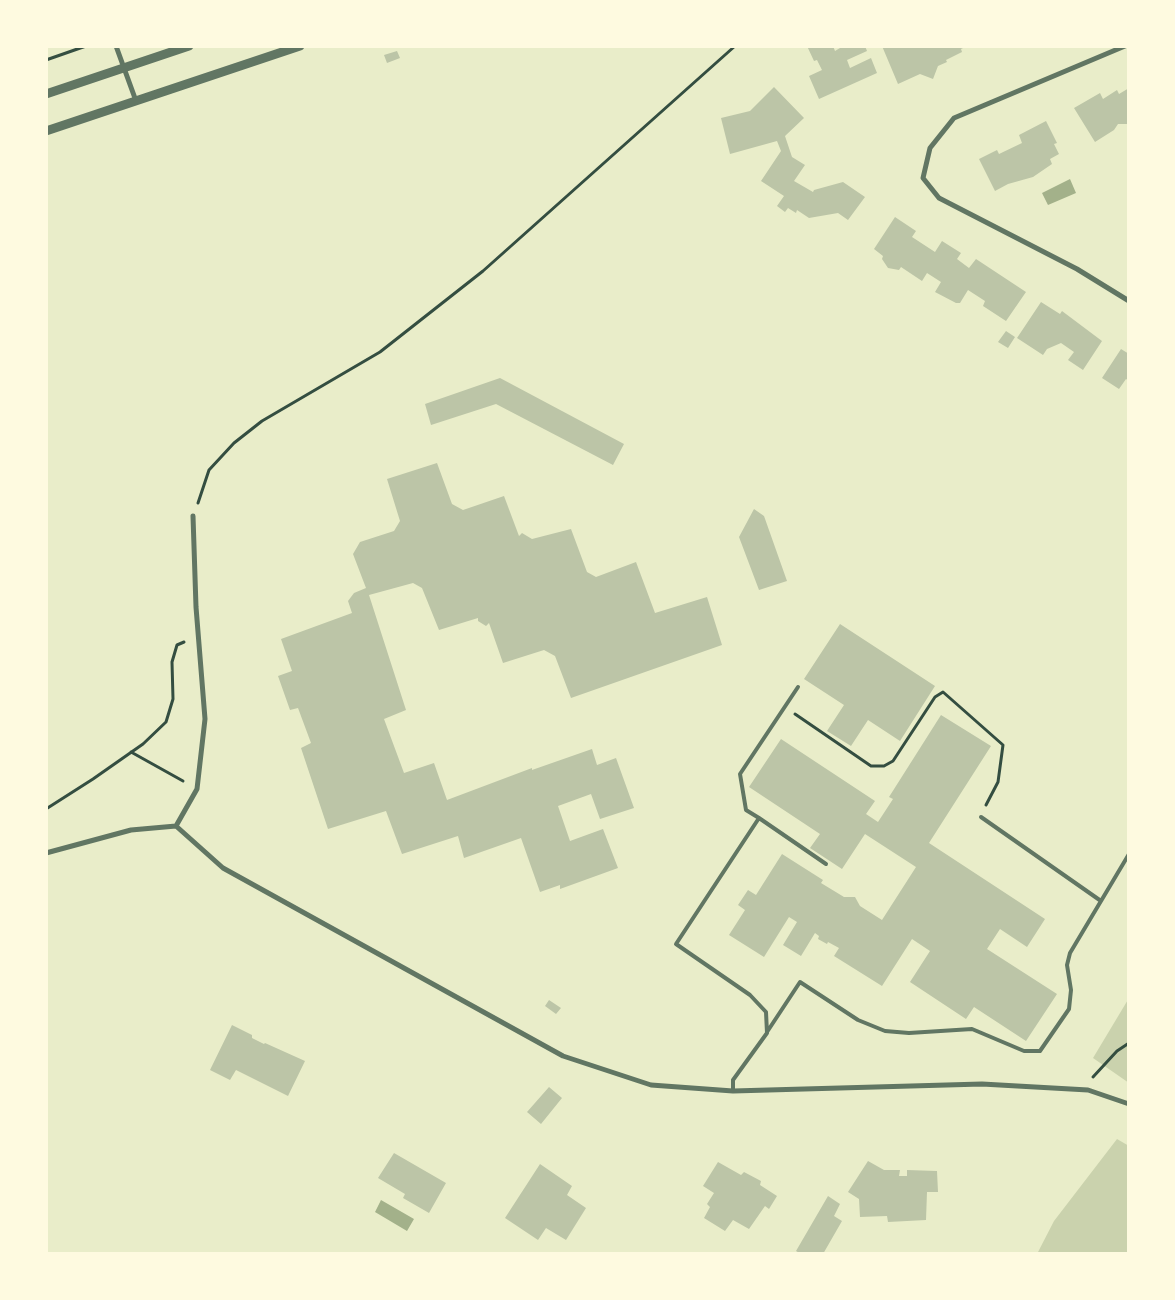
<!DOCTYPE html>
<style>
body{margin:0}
#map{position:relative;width:1175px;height:1300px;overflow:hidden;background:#e9edc9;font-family:Commissioner,sans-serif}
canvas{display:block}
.frame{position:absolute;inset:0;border:48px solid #fefae0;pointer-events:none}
</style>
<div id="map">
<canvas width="1175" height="1300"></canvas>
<div class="frame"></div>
</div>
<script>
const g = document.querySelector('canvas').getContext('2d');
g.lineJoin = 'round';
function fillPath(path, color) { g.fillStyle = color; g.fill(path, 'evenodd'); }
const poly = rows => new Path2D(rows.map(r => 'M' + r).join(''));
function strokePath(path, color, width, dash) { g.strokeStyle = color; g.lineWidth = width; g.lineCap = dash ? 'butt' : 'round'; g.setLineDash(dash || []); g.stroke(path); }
fillPath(poly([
 [1129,998,1129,1083,1093,1058],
 [1117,1139,1129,1146,1129,1254,1037,1254,1054,1221]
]), '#cad2ad');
fillPath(poly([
 [1070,179,1076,193,1048,205,1042,193],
 [381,1200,414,1219,407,1231,375,1212]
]), '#a3b18a');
fillPath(poly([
 [807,46,833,46,835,51,840,48,840,46,865,46,867,51,847,60,850,68,871,58,877,73,819,99,809,76,822,70,817,60,814,61],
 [882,46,967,46,961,49,962,52,946,60,947,62,938,66,933,79,920,74,898,84],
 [397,51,400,58,387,63,384,55],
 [774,87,804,118,785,136,792,157,805,165,794,181,813,192,814,190,843,182,865,197,848,220,838,213,809,218,797,210,796,213,788,208,785,212,777,206,784,196,761,181,781,151,777,141,730,154,721,118,750,111],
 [1129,88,1129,124,1118,124,1114,130,1095,142,1074,108,1100,93,1103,99,1117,90,1119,94],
 [1046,121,1057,143,1054,144,1059,154,1050,159,1052,164,1033,177,1008,184,995,191,979,159,997,150,999,154,1022,143,1019,135],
 [895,217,916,231,912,237,935,252,942,241,961,253,957,259,969,268,976,259,1026,292,1006,321,983,306,985,301,968,290,960,303,956,303,935,292,941,282,927,273,922,281,901,267,899,270,888,268,882,259,883,256,874,249],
 [1041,302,1060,314,1062,311,1102,341,1083,370,1068,360,1074,352,1061,343,1047,349,1043,355,1017,338],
 [1006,331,1015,337,1008,348,998,342],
 [1121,349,1129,354,1129,381,1126,379,1119,389,1102,378],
 [500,378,624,444,613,465,496,404,431,425,425,404],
 [437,463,452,504,463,510,504,496,519,536,522,533,532,539,571,529,587,572,596,577,636,562,655,613,707,597,722,645,571,698,555,656,544,650,503,663,489,623,486,626,478,621,478,618,439,630,422,588,413,583,369,595,406,710,384,719,404,773,434,763,447,800,532,768,532,770,592,749,597,765,616,758,634,808,600,819,591,794,558,806,570,841,603,829,618,868,560,889,560,885,540,892,521,838,464,858,458,836,402,854,386,811,328,829,301,748,311,743,298,708,290,710,278,676,292,671,281,639,352,613,348,601,354,593,366,588,353,554,360,542,394,531,400,521,387,479],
 [754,509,764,516,787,581,759,590,739,537],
 [840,624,935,686,900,741,868,720,851,746,827,731,844,705,804,679],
 [941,715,991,746,929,843,1045,919,1027,947,1000,929,987,949,1057,994,1026,1041,974,1007,966,1019,910,982,930,951,912,939,882,986,834,956,839,948,828,942,827,944,818,939,819,936,815,933,801,956,783,945,797,922,789,917,764,957,729,935,745,910,738,905,748,890,756,895,782,854,823,880,821,883,844,897,855,897,860,906,882,920,916,867,865,834,842,869,810,848,820,834,749,787,781,739,875,801,866,814,878,822,893,799,889,797],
 [549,1000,561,1008,556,1014,545,1006],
 [232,1025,252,1035,252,1038,264,1044,265,1043,305,1061,288,1096,236,1070,230,1080,210,1070],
 [549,1087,562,1098,541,1124,527,1112],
 [394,1153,446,1183,429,1213,403,1198,405,1194,378,1178],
 [868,1161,884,1170,900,1170,899,1176,907,1176,907,1170,937,1171,938,1192,927,1192,926,1220,888,1222,887,1216,860,1217,859,1199,848,1192],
 [718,1162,741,1175,744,1172,761,1181,760,1185,777,1196,769,1209,765,1206,749,1229,733,1220,725,1231,704,1218,710,1207,707,1204,714,1193,703,1186],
 [540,1164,572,1186,567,1195,586,1208,566,1240,546,1228,538,1240,505,1218],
 [828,1196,840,1204,834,1216,842,1221,823,1254,801,1254,796,1251]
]), '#bcc5a7');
strokePath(poly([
 [46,60,86,46],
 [198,503,209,470,234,443,262,421,380,352,483,271,735,46],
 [795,714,871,766,884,766,893,761,935,697,943,692,1003,745,998,782,986,805],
 [131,752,183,781],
 [46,809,93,779,143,744,166,722,173,699,172,662,177,645,184,642],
 [1093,1077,1117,1051,1129,1043]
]), '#344e41', 3);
strokePath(poly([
 [759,818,746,810,740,774,798,687],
 [1101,901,1129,854],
 [767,1032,800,982,858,1020,885,1031,909,1033,972,1029,1024,1051,1040,1051,1069,1009,1071,990,1067,965,1070,953,1101,901,981,817],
 [733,1091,733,1080,767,1033,766,1012,750,995,676,944,759,818,826,864]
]), '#617663', 4);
strokePath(poly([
 [116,46,136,101],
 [1125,46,954,118,930,148,923,178,939,198,1077,269,1129,301],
 [176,826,223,868,563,1056,651,1085,733,1091,982,1084,1088,1090,1129,1104],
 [176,826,197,789,205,719,196,607,193,516],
 [46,853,131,830,176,826]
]), '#617663', 5);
strokePath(poly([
 [46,94,189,46],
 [46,131,300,46]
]), '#617663', 9);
</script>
